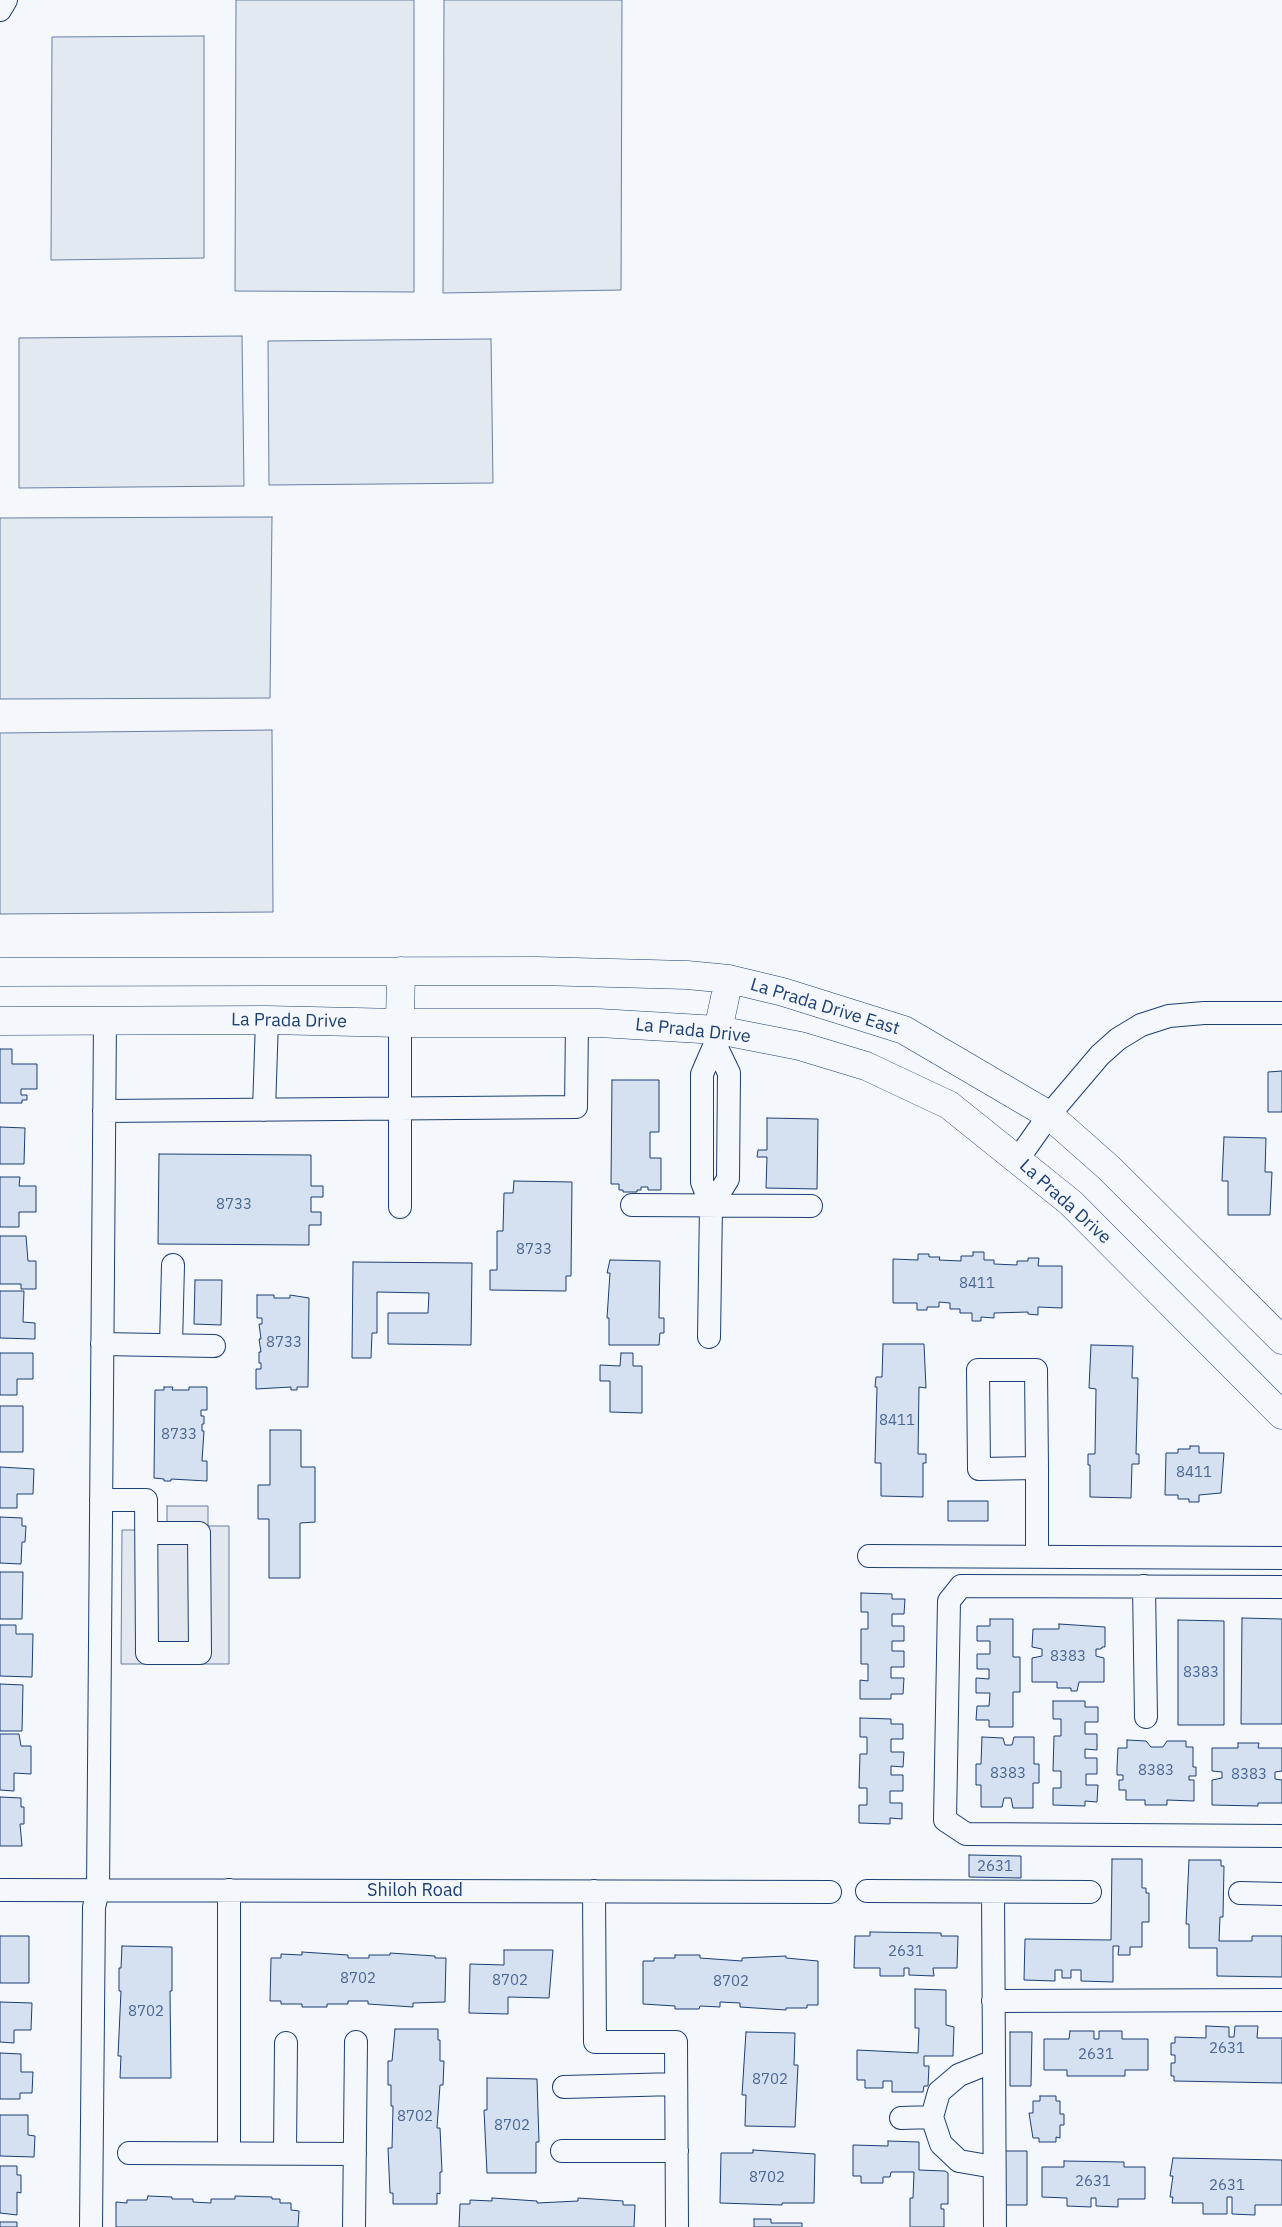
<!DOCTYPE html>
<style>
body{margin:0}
canvas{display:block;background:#f4f7fb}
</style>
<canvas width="1282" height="2227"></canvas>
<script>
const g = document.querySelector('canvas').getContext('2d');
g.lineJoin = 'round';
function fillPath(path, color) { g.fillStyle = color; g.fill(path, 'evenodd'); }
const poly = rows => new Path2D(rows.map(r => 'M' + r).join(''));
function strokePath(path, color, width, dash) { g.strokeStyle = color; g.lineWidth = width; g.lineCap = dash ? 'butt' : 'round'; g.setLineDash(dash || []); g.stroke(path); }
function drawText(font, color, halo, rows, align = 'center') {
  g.font = font + ' "IBM Plex Sans",sans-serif'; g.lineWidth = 4; g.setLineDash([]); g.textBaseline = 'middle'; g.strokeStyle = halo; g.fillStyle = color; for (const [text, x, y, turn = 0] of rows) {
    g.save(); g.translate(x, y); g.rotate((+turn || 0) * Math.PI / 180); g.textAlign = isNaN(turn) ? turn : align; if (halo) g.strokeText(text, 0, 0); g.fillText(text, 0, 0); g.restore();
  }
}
const green = poly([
 [236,0,414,0,414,292,235,291,236,0],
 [444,0,622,0,621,290,443,293,444,0],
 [204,36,204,258,51,260,52,37,204,36],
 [242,336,244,486,19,488,19,338,242,336],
 [491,339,493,483,269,485,268,341,491,339],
 [272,517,270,698,0,699,0,518,272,517],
 [272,730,273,912,0,914,0,733,272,730]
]);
fillPath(green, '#e3e9f0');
strokePath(green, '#687fa3', 1);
const parking = poly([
 [167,1506,208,1506,208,1526,229,1526,229,1664,121,1664,122,1530,167,1530,167,1506]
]);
fillPath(parking, '#e3e8f0');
strokePath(parking, '#687fa3', 1);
const building = poly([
 [0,1049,12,1049,12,1064,37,1064,37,1089,21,1089,21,1095,27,1095,27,1100,22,1100,22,1103,0,1103,0,1049],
 [1282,1071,1282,1112,1268,1112,1268,1072,1282,1071],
 [612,1080,659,1080,659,1132,650,1132,650,1158,661,1158,661,1190,648,1190,648,1187,641,1187,641,1190,637,1190,637,1192,623,1192,623,1190,619,1190,619,1184,611,1184,612,1080],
 [767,1118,818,1119,817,1189,766,1188,767,1157,757,1157,758,1150,767,1150,767,1118],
 [0,1127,25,1128,24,1164,0,1164,0,1127],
 [1224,1137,1266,1138,1265,1172,1272,1172,1270,1215,1228,1215,1228,1181,1222,1181,1224,1137],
 [159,1154,311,1155,311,1186,323,1186,323,1197,311,1197,311,1212,321,1212,321,1225,309,1225,309,1245,158,1244,159,1154],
 [0,1177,20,1177,19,1186,36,1186,36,1212,19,1212,19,1227,0,1227,0,1177],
 [514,1181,572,1182,571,1276,566,1276,566,1291,490,1290,490,1270,497,1270,497,1231,503,1231,504,1193,513,1193,514,1181],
 [0,1236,26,1236,28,1261,36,1261,36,1289,21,1289,21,1284,0,1284,0,1236],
 [973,1252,984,1252,984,1260,994,1260,994,1264,1017,1265,1017,1261,1028,1261,1028,1258,1039,1258,1038,1266,1062,1266,1062,1308,1038,1307,1038,1315,1028,1314,1028,1312,994,1313,994,1318,981,1317,981,1321,972,1321,972,1313,960,1313,960,1309,950,1309,950,1303,939,1302,939,1307,927,1307,927,1310,917,1310,917,1303,893,1303,893,1259,918,1260,918,1254,929,1254,929,1257,940,1257,939,1260,961,1261,961,1256,973,1256,973,1252],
 [610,1260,660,1261,659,1318,664,1318,664,1333,660,1333,659,1345,609,1345,609,1318,607,1318,610,1273,607,1273,610,1260],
 [353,1262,472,1263,471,1345,388,1344,388,1313,428,1313,429,1293,377,1292,377,1333,372,1333,371,1358,352,1358,353,1262],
 [195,1280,222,1280,221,1325,194,1324,195,1280],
 [0,1291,24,1291,23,1322,35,1323,35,1339,0,1338,0,1291],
 [257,1295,274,1295,274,1298,290,1298,290,1295,309,1298,308,1387,297,1387,297,1390,291,1390,291,1387,256,1389,256,1369,261,1369,261,1363,259,1363,259,1352,261,1352,259,1339,261,1339,259,1324,262,1324,262,1318,257,1318,257,1295],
 [883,1344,924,1344,926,1388,919,1387,918,1454,926,1454,926,1463,923,1463,923,1497,881,1496,881,1463,875,1463,877,1387,875,1387,876,1377,882,1377,883,1344],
 [1091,1345,1133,1346,1132,1378,1138,1378,1136,1454,1139,1454,1139,1464,1132,1464,1131,1498,1090,1497,1090,1465,1088,1465,1088,1454,1095,1454,1096,1389,1089,1388,1091,1345],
 [0,1353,33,1353,33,1379,17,1379,17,1395,0,1395,0,1353],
 [621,1353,633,1353,633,1366,642,1366,642,1413,610,1412,610,1381,600,1381,600,1365,620,1366,621,1353],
 [164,1387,173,1387,172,1390,189,1390,189,1387,207,1387,207,1410,201,1410,201,1416,204,1416,204,1424,202,1424,202,1431,204,1431,202,1461,207,1461,207,1481,171,1479,171,1481,164,1481,164,1479,154,1478,155,1390,164,1390,164,1387],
 [0,1406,23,1406,23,1452,0,1452,0,1406],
 [270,1430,301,1430,301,1467,315,1467,315,1522,300,1523,300,1578,269,1578,269,1519,258,1519,258,1485,270,1485,270,1430],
 [1190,1446,1199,1446,1199,1453,1224,1453,1221,1493,1199,1495,1199,1502,1189,1502,1189,1499,1178,1499,1178,1495,1165,1495,1166,1453,1178,1453,1178,1449,1190,1449,1190,1446],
 [0,1467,34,1469,33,1494,17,1494,17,1508,0,1508,0,1467],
 [948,1501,988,1501,988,1521,948,1521,948,1501],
 [0,1517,22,1518,22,1526,26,1526,25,1542,22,1542,21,1564,0,1563,0,1517],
 [0,1572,23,1572,22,1619,0,1619,0,1572],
 [861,1593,892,1594,892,1599,905,1599,904,1614,892,1614,892,1626,904,1626,904,1641,892,1641,892,1651,904,1651,904,1667,891,1667,891,1678,904,1678,903,1694,891,1694,891,1699,860,1699,860,1680,868,1681,868,1664,861,1664,861,1629,868,1629,868,1612,861,1612,861,1593],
 [1242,1618,1282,1619,1282,1724,1241,1724,1242,1618],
 [990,1619,1013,1619,1013,1657,1020,1657,1020,1692,1013,1692,1013,1727,989,1727,989,1720,976,1720,977,1706,989,1706,990,1693,976,1693,976,1678,989,1679,989,1669,977,1669,977,1654,990,1654,990,1641,977,1641,977,1626,990,1626,990,1619],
 [1178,1620,1224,1621,1224,1725,1178,1725,1178,1620],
 [1059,1624,1105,1627,1105,1647,1102,1647,1101,1649,1096,1649,1096,1656,1104,1658,1104,1682,1079,1682,1077,1691,1071,1691,1071,1688,1057,1688,1057,1682,1032,1682,1032,1658,1042,1656,1042,1649,1032,1647,1033,1629,1059,1629,1059,1624],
 [0,1625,16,1625,16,1634,33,1634,32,1677,0,1676,0,1625],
 [0,1684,23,1685,22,1731,0,1731,0,1684],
 [1053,1701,1085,1701,1085,1707,1098,1707,1098,1722,1085,1722,1085,1734,1097,1734,1097,1750,1085,1749,1085,1758,1097,1758,1097,1774,1086,1774,1086,1785,1098,1785,1097,1802,1085,1801,1085,1806,1053,1805,1053,1788,1061,1788,1061,1771,1053,1771,1054,1736,1061,1736,1061,1719,1053,1719,1053,1701],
 [860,1718,891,1719,891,1724,903,1724,903,1739,891,1739,891,1752,904,1752,903,1767,891,1766,891,1775,903,1775,903,1791,890,1791,890,1803,902,1803,902,1819,890,1818,890,1824,859,1823,859,1805,867,1805,867,1788,859,1788,860,1754,867,1754,867,1737,860,1737,860,1718],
 [0,1734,19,1734,21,1746,31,1746,31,1774,14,1773,14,1791,0,1790,0,1734],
 [982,1737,1003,1738,1005,1745,1012,1745,1014,1737,1034,1737,1034,1764,1039,1764,1039,1783,1033,1783,1033,1808,1013,1808,1011,1798,1004,1798,1002,1807,981,1807,981,1785,976,1785,976,1764,981,1764,982,1737],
 [1127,1740,1146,1741,1151,1747,1163,1747,1167,1741,1186,1741,1186,1747,1193,1747,1193,1767,1196,1767,1196,1776,1189,1776,1189,1780,1194,1780,1194,1801,1167,1800,1167,1805,1145,1805,1145,1800,1126,1800,1126,1790,1119,1790,1119,1780,1123,1780,1123,1775,1117,1775,1117,1767,1118,1748,1127,1748,1127,1740],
 [1238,1743,1259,1743,1258,1748,1282,1748,1282,1771,1275,1772,1275,1779,1282,1780,1282,1803,1258,1803,1258,1806,1212,1805,1212,1780,1222,1778,1222,1772,1212,1771,1212,1748,1238,1748,1238,1743],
 [0,1797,21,1798,21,1807,24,1807,24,1824,20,1824,22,1846,0,1846,0,1797],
 [969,1855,1021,1856,1021,1878,969,1877,969,1855],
 [1112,1859,1142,1859,1142,1888,1146,1888,1146,1893,1149,1893,1149,1922,1142,1922,1142,1947,1130,1947,1130,1955,1118,1955,1119,1946,1113,1946,1113,1982,1081,1981,1081,1970,1071,1970,1071,1978,1062,1978,1062,1970,1055,1970,1055,1981,1024,1980,1025,1939,1111,1940,1112,1859],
 [1189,1860,1221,1860,1221,1866,1224,1866,1223,1917,1220,1917,1219,1941,1252,1941,1252,1936,1282,1936,1282,1977,1217,1976,1217,1948,1189,1948,1189,1924,1186,1924,1189,1860],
 [870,1932,941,1933,941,1936,958,1936,957,1968,933,1968,934,1976,909,1975,909,1968,904,1968,904,1976,880,1976,880,1968,854,1968,855,1936,870,1936,870,1932],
 [0,1936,29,1936,29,1983,0,1983,0,1936],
 [122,1946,172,1947,172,1991,170,1991,171,2078,120,2078,121,2056,118,2056,121,1991,119,1991,119,1968,121,1968,122,1946],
 [504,1950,553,1950,549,1998,508,1997,508,2014,469,2013,470,1964,504,1965,504,1950],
 [302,1952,348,1955,348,1958,369,1958,369,1955,390,1955,390,1953,435,1956,435,1958,446,1958,445,2002,413,2003,413,2007,368,2004,368,2001,348,2001,348,2004,327,2004,327,2007,302,2007,302,2004,281,2004,281,2001,270,2001,271,1958,281,1958,281,1954,302,1955,302,1952],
 [675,1955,700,1955,700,1958,742,1961,742,1958,786,1956,786,1958,818,1961,818,2005,807,2005,807,2008,786,2008,786,2010,740,2007,740,2003,720,2002,720,2007,700,2006,699,2009,675,2009,675,2006,643,2004,643,1961,654,1961,654,1958,675,1958,675,1955],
 [915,1989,946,1990,946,2025,954,2027,953,2056,924,2056,924,2066,929,2066,928,2086,924,2086,923,2092,892,2092,892,2081,883,2081,883,2088,865,2088,865,2080,857,2080,857,2050,918,2053,919,2028,915,2028,915,1989],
 [0,2002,32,2003,31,2030,14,2030,14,2043,0,2042,0,2002],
 [1206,2026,1229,2027,1229,2037,1234,2037,1235,2026,1258,2026,1257,2038,1282,2038,1282,2083,1174,2081,1174,2076,1171,2076,1171,2063,1175,2063,1175,2055,1171,2055,1171,2043,1175,2043,1175,2037,1206,2038,1206,2026],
 [395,2029,438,2029,438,2040,440,2040,440,2061,444,2061,443,2085,440,2085,437,2128,440,2128,442,2172,440,2172,440,2194,437,2193,437,2204,393,2204,393,2193,390,2193,388,2148,392,2148,393,2106,391,2106,391,2085,388,2085,388,2061,392,2061,395,2029],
 [1070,2031,1094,2031,1094,2039,1099,2039,1099,2031,1122,2031,1122,2039,1148,2039,1148,2070,1125,2070,1125,2076,1067,2076,1067,2070,1044,2070,1044,2039,1069,2039,1070,2031],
 [746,2032,795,2033,794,2065,798,2065,795,2127,745,2126,746,2095,742,2095,746,2032],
 [1010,2032,1032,2032,1031,2086,1010,2086,1010,2032],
 [0,2053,21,2054,21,2072,33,2072,32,2093,20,2093,20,2099,0,2099,0,2053],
 [487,2078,537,2079,539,2142,536,2142,536,2173,487,2173,484,2110,487,2110,487,2078],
 [1040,2096,1056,2096,1056,2101,1060,2101,1060,2114,1064,2114,1064,2125,1060,2125,1060,2138,1056,2137,1056,2142,1039,2142,1039,2138,1033,2138,1029,2113,1033,2113,1033,2101,1040,2101,1040,2096],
 [0,2115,28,2115,28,2135,35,2136,34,2157,0,2156,0,2115],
 [888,2141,919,2142,919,2170,945,2171,948,2173,948,2204,941,2204,941,2209,944,2209,944,2227,910,2227,910,2198,913,2198,914,2172,891,2172,890,2177,883,2177,883,2183,861,2183,861,2176,853,2176,853,2145,888,2146,888,2141],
 [753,2150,815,2154,814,2203,782,2203,782,2205,720,2203,721,2153,753,2153,753,2150],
 [1005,2151,1027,2151,1027,2205,1005,2205,1005,2151],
 [1173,2158,1282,2160,1282,2205,1255,2205,1255,2215,1232,2214,1232,2197,1227,2197,1227,2214,1203,2214,1203,2203,1172,2203,1173,2197,1170,2197,1173,2176,1170,2176,1173,2158],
 [1064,2161,1124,2162,1124,2167,1145,2167,1145,2199,1118,2199,1118,2207,1096,2206,1096,2198,1091,2198,1091,2207,1067,2206,1067,2198,1042,2197,1042,2167,1064,2167,1064,2161],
 [0,2166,17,2166,17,2175,21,2175,21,2193,17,2192,17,2215,0,2213,0,2166],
 [148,2196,172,2197,172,2199,193,2199,193,2202,211,2203,211,2199,235,2199,235,2196,272,2197,272,2199,280,2199,280,2203,291,2203,291,2210,299,2211,298,2227,116,2227,116,2202,127,2203,127,2200,147,2200,148,2196],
 [492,2198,537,2201,537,2203,578,2201,578,2198,623,2201,623,2205,635,2205,634,2227,459,2227,460,2204,470,2204,470,2200,492,2201,492,2198],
 [754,2219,771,2219,771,2223,802,2223,802,2227,754,2227,754,2219],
 [0,2222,17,2222,17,2227,0,2227,0,2222]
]);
fillPath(building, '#d5e0f0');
strokePath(building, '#1d3f73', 1);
const minor = poly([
 [0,10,6,0],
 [264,1110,267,1020],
 [104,1111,576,1107,577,1023],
 [1018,1159,1049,1115,1100,1055,1118,1039,1141,1025,1169,1016,1204,1013,1282,1013],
 [632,1205,811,1206],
 [711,1206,728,1179,729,1073,715,1044],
 [400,1207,400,1023],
 [709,1337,711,1206,702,1182,702,1074,715,1044,718,1030],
 [102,1344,214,1346],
 [171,1345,173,1265],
 [1037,1468,979,1469,978,1370,1036,1370,1037,1468,1037,1557],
 [101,1500,146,1500,147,1653,200,1653,199,1533,147,1533],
 [869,1556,1282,1558],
 [1144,1586,1146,1717],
 [1282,1587,961,1586,949,1601,945,1820,966,1834,1282,1836],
 [0,1890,830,1892],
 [229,1890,229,2152],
 [594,1891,595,2042,676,2042,677,2227],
 [867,1891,1090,1892],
 [993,1892,995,2227],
 [1240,1893,1282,1894],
 [993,2001,1282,2000],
 [994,2061,959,2075,939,2092,932,2117,941,2144,959,2161,994,2167],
 [564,2087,676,2084],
 [901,2118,932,2117],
 [562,2151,677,2151],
 [129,2153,355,2154],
 [285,2153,286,2043],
 [91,2227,94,1907,98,1891,105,1020],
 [354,2227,356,2042]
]);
const major = poly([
 [0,972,538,971,687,975,729,979,783,992,904,1030,1049,1115,1109,1168,1282,1340],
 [0,1021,267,1020,400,1023,599,1023,718,1030,800,1046,866,1066,949,1105,1071,1203,1282,1415],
 [400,1023,401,971],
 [718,1030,729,979]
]);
strokePath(minor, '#1d3f73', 24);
strokePath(major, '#1d3f73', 29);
strokePath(minor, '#f4f7fb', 22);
strokePath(major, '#f4f7fb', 28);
drawText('15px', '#4b6792', null, [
 ["8733",234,1205],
 ["8733",534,1250],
 ["8411",977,1284],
 ["8733",284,1343],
 ["8411",897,1421],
 ["8733",179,1435],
 ["8411",1194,1473],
 ["8383",1068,1657],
 ["8383",1201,1673],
 ["8383",1156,1771],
 ["8383",1008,1774],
 ["8383",1249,1775],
 ["2631",995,1867],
 ["2631",906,1952],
 ["8702",358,1979],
 ["8702",510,1981],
 ["8702",731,1982],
 ["8702",146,2012],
 ["2631",1227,2049],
 ["2631",1096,2055],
 ["8702",770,2080],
 ["8702",415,2117],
 ["8702",512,2126],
 ["8702",767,2178],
 ["2631",1093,2182],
 ["2631",1227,2186]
]);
drawText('18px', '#1d3f73', '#f4f7fb', [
 ["La Prada Drive East",825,1007,17],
 ["La Prada Drive",289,1021,1],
 ["La Prada Drive",693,1031,6],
 ["La Prada Drive",1065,1202,42],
 ["Shiloh Road",415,1891]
]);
</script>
